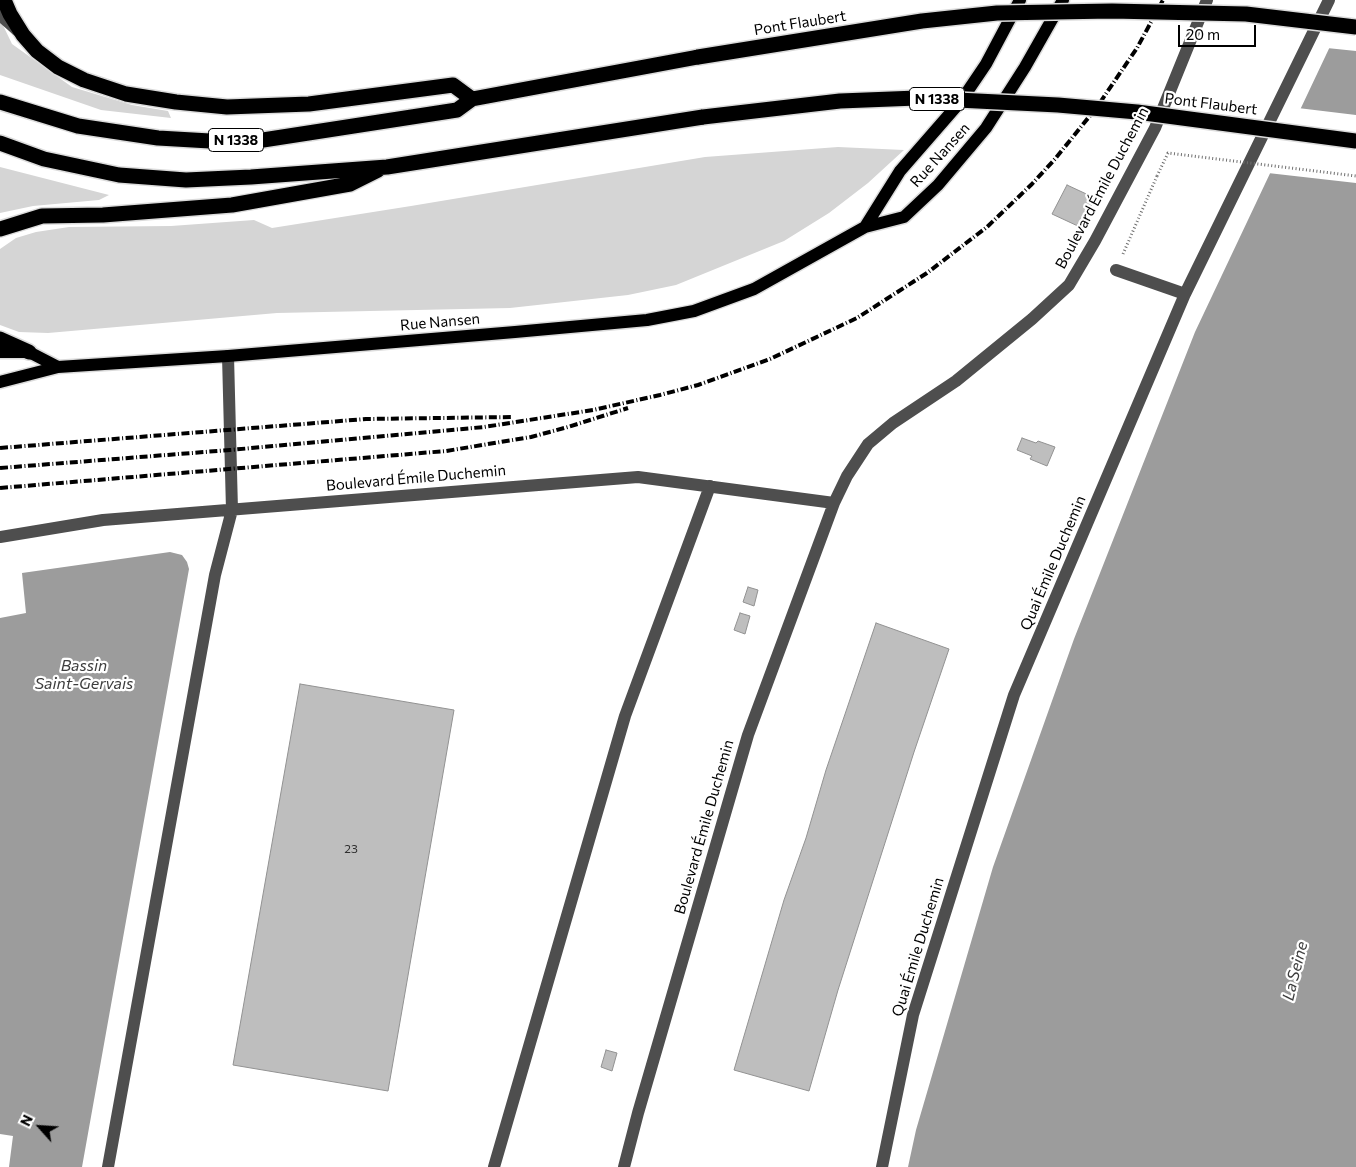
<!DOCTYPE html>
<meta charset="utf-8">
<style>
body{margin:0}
#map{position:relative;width:1356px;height:1167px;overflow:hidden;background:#fff;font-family:Commissioner,sans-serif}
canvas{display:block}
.north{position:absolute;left:15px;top:1102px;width:50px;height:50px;-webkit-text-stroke:4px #fff;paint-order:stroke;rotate:296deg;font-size:14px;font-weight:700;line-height:20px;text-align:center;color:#000}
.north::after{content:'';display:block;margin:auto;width:18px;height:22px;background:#000;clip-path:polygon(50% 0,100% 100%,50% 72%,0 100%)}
.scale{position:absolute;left:1178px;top:25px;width:78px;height:22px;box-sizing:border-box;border:2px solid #000;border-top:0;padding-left:6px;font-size:15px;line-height:18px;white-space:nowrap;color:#000;-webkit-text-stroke:4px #fff;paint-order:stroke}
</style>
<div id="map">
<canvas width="1356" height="1167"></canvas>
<div class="north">N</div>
<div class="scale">20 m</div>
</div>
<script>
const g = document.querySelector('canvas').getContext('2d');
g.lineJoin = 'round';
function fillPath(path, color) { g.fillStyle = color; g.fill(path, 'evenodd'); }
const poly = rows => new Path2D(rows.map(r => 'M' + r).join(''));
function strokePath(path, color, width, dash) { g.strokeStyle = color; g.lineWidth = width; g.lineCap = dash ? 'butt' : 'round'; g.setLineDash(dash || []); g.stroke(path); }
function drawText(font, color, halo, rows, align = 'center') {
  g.font = font + ' Commissioner,sans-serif'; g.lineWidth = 4.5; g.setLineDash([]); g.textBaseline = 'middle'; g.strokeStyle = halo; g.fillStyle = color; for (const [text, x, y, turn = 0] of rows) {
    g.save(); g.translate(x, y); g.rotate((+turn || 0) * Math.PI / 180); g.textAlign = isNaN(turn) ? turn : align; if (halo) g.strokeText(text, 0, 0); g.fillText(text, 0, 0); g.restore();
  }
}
fillPath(poly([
 [0,19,12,44,72,87,132,105,168,111,171,118,101,110,0,75],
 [838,147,904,150,868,183,829,213,784,241,676,285,628,295,510,308,277,313,48,333,19,332,0,325,0,249,16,238,36,232,69,227,171,226,254,220,272,228,411,206,705,157],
 [0,167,109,195,99,200,33,206,0,213]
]), '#d5d5d5');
fillPath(poly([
 [1352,0,1356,0,1356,1167,908,1167,916,1130,993,867,1074,639,1195,332],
 [170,552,182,555,187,562,189,569,82,1167,0,1167,0,618,26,613,22,573]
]), '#9c9c9c');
fillPath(poly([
 [1350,0,1356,0,1356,51,1327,48],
 [1298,108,1356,115,1356,183,1268,173],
 [0,1134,13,1136,9,1167,0,1167]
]), '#fff');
const building = poly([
 [1067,185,1095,198,1080,227,1052,214,1067,185],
 [1022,438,1036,443,1038,441,1055,447,1047,466,1030,459,1032,456,1017,450,1022,438],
 [748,587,758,590,754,606,743,602,748,587],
 [740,613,750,616,745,634,734,630,740,613],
 [876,623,949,649,914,752,838,990,809,1091,734,1070,784,900,806,838,826,770,876,623],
 [300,684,454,710,388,1091,233,1065,300,684],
 [606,1050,617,1053,612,1071,601,1067,606,1050]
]);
fillPath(building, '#bebebe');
strokePath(building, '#929292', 1);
const major = poly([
 [865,227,900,171,961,101,986,64,1020,0],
 [0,352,29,352,58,367],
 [0,382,58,367,228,356,515,332,647,320,694,311,754,289,865,227,904,217,938,185,986,128,1025,67,1063,0]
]);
const highway = poly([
 [4,0,10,14,23,35,37,51,58,67,84,80,126,94,176,102,227,107,309,104,453,85,472,99],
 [0,102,78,126,158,138,210,141,263,140,457,110,472,99,698,57],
 [0,143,44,159,119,175,186,180,251,177,387,167,703,117],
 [0,229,42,216,103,215,232,205,350,184,378,170],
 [0,339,29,352]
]);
strokePath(major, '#dbdbdb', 15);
strokePath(highway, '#dbdbdb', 18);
strokePath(poly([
 [1123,254,1157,176]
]), '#707070', 3, [1, 2.5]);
strokePath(poly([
 [0,15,17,30],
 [1116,270,1185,294],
 [0,537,103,520,638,477,834,503],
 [108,1167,215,575,232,510,228,356],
 [494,1167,625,716,710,486],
 [624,1167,638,1113,748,735,834,503,847,476,868,444,893,423,956,381,1032,319,1069,285,1095,241,1155,128,1207,0],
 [882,1167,913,1015,1014,695,1185,294,1329,0]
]), '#4e4e4e', 12);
strokePath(major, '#000', 12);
strokePath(highway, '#000', 15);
strokePath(poly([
 [0,448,366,419,513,417],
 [0,468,230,450,484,427,593,410,660,395,698,385,770,359,857,318,927,273,987,227,1032,184,1055,159,1097,107,1137,48,1163,0],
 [0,488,446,451,531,437,568,427,628,408]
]), '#000', 4, [8, 2.5, 1, 2.5]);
const highwayBridge = poly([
 [698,57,922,21,997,13,1112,11,1246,14,1356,27],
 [703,117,840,101,917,98,1058,105,1137,112,1356,141]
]);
strokePath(highwayBridge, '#dbdbdb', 18, []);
strokePath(poly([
 [1157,176,1168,153,1356,176]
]), '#707070', 3, [1, 2.5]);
strokePath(highwayBridge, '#000', 15);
drawText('12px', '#303030', null, [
 ["23",351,849]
]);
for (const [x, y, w] of [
 [937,99,55],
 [236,140,55]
]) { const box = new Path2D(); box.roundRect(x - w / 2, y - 11.5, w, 23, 4); g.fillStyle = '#fff'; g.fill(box); strokePath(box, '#000', 1); }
drawText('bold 14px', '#000', null, [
 ["N 1338",937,99],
 ["N 1338",236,140]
]);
drawText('15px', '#000', '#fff', [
 ["Pont Flaubert",800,23,-9],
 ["Pont Flaubert",1211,104,7],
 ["Rue Nansen",940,155,-48],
 ["Boulevard Émile Duchemin",1102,188,-62],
 ["Rue Nansen",440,322,-5],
 ["Boulevard Émile Duchemin",416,478,-5],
 ["Quai Émile Duchemin",1053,563,-67],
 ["Boulevard Émile Duchemin",704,827,-74],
 ["Quai Émile Duchemin",918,947,-73]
]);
drawText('italic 16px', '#3d3d3d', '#fff', [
 ["Bassin",84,666],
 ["Saint-Gervais",84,684],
 ["La Seine",1295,971,-76]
]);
</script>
